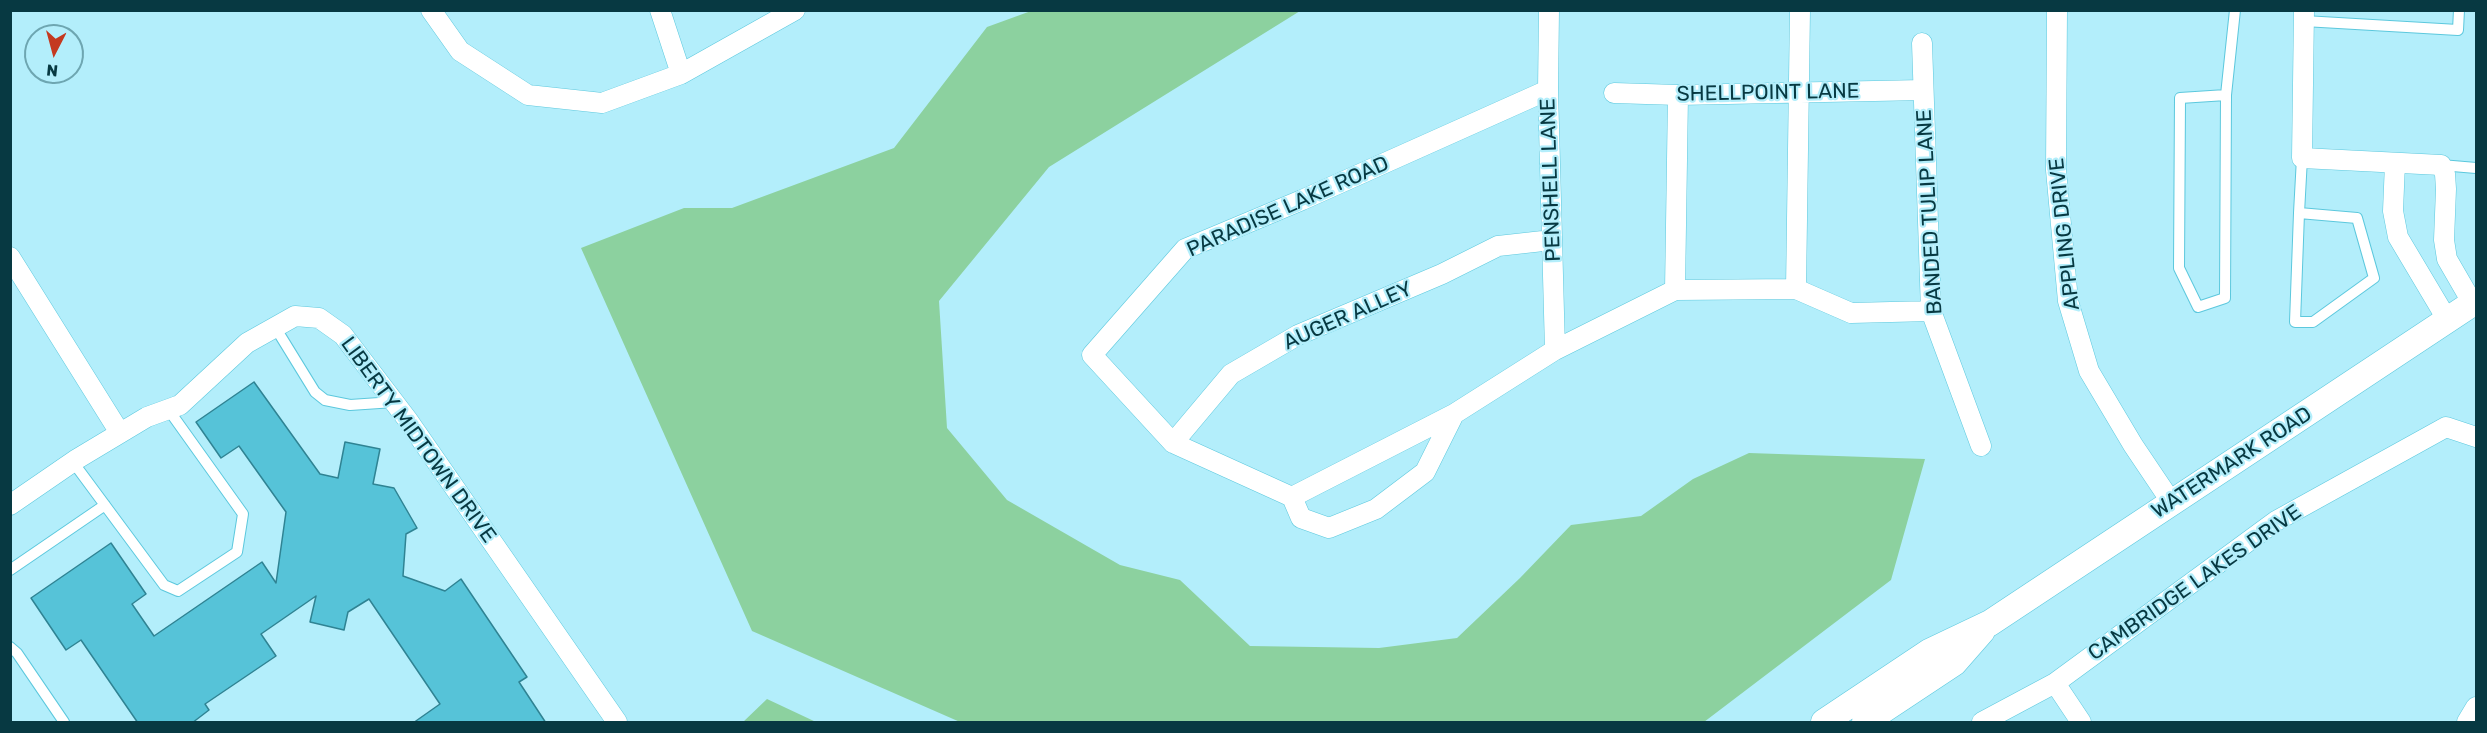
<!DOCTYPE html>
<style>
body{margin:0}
#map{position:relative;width:2487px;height:733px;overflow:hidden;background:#b3eefb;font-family:Rubik,sans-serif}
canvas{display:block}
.frame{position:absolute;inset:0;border:12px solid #073942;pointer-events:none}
.north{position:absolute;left:24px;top:24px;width:60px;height:60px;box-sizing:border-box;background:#b3eefb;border:2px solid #6ea6b1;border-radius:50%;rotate:186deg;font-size:16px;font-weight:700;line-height:24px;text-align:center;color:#073942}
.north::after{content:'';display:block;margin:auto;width:21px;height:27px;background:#c43920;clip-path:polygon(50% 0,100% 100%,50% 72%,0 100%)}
</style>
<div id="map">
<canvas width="2487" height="733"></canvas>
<div class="frame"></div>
<div class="north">N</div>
</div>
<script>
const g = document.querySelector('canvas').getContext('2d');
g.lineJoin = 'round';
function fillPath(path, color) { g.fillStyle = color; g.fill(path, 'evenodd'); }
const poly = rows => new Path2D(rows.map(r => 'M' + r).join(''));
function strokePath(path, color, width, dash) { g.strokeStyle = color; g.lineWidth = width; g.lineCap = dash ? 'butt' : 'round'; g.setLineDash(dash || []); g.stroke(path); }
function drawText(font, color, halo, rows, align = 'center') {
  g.font = font + ' Rubik,sans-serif'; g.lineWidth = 4.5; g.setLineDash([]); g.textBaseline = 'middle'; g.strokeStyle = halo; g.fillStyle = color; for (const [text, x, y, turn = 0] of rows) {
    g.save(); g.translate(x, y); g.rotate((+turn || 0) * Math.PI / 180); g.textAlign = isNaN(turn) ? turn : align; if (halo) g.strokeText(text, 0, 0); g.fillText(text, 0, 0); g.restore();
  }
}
fillPath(poly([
 [1031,11,1300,11,1049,167,939,301,947,428,1007,500,1120,565,1180,580,1250,646,1379,648,1457,638,1520,578,1571,525,1641,516,1693,479,1749,453,1925,459,1891,580,1704,722,960,722,752,631,581,248,684,208,732,208,894,148,987,27],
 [767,699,816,722,743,722]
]), '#8cd19f');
const building = poly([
 [254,382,320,474,338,478,345,442,380,449,373,484,394,488,417,528,406,534,403,576,445,591,461,579,527,677,519,682,546,723,413,723,440,704,369,599,348,612,344,630,310,622,316,596,261,634,276,656,205,704,209,710,192,723,138,723,81,640,66,650,31,598,111,543,146,594,132,604,154,636,262,562,276,583,286,512,239,446,221,458,196,422,254,382]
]);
fillPath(building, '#56c3d8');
strokePath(building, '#2f8393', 1.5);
const service = poly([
 [2304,21,2458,30,2459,10],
 [2226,95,2180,98,2179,268,2198,307,2225,298,2226,95,2235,10],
 [2441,165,2476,168],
 [2299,213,2357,218,2374,278,2313,322,2295,322,2299,213,2302,158],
 [275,327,315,392,325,400,350,405,394,402],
 [73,462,164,585,178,591,237,552,243,514,168,409],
 [10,570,105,505],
 [10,647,17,653,64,722]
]);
const minor = poly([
 [431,10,460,51,528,95,602,103,681,74,795,10],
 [660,10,681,74],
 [1549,10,1548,90,1555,350],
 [2057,10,2056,170,2068,301,2089,371,2133,445,2172,503],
 [2304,10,2302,158,2441,165,2445,174,2446,189,2444,240,2447,259,2473,304],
 [1922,43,1931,311,1981,446],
 [1548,90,1302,200,1185,249,1092,355,1173,443,1292,497,1454,414,1555,350,1675,290,1796,289,1851,313,1931,311],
 [1614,93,1678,95,1923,90],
 [2395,163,2393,211,2398,237,2448,321],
 [10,257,120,433],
 [1796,289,1800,10],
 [1675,290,1678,95],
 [1173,443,1231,374,1298,335,1442,274,1498,246,1552,240],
 [1292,497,1301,518,1329,528,1376,509,1425,472,1454,414],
 [10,505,77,459,147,417,180,405,247,343,295,316,319,318,343,335,407,419,617,722],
 [2055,683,2081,722],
 [1982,722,2055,683,2276,521,2446,427,2476,437],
 [2467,722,2476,707]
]);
const tertiary = poly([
 [1824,722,1929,652,1990,623,2476,301],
 [1865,722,1954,663,1982,631]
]);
strokePath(service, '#5cc8dd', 12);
strokePath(minor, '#5cc8dd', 21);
strokePath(tertiary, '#5cc8dd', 27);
strokePath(service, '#fff', 10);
strokePath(minor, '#fff', 20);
strokePath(tertiary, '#fff', 26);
drawText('21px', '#073942', '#b3eefb', [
 ["SHELLPOINT LANE",1768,93,-1],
 ["PENSHELL LANE",1551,180,-92],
 ["PARADISE LAKE ROAD",1288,207,-24],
 ["BANDED TULIP LANE",1930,212,-93],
 ["APPLING DRIVE",2065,234,-96],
 ["AUGER ALLEY",1348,316,-24],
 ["LIBERTY MIDTOWN DRIVE",418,440,54],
 ["WATERMARK ROAD",2232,463,-33],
 ["CAMBRIDGE LAKES DRIVE",2195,583,-35]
]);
</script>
